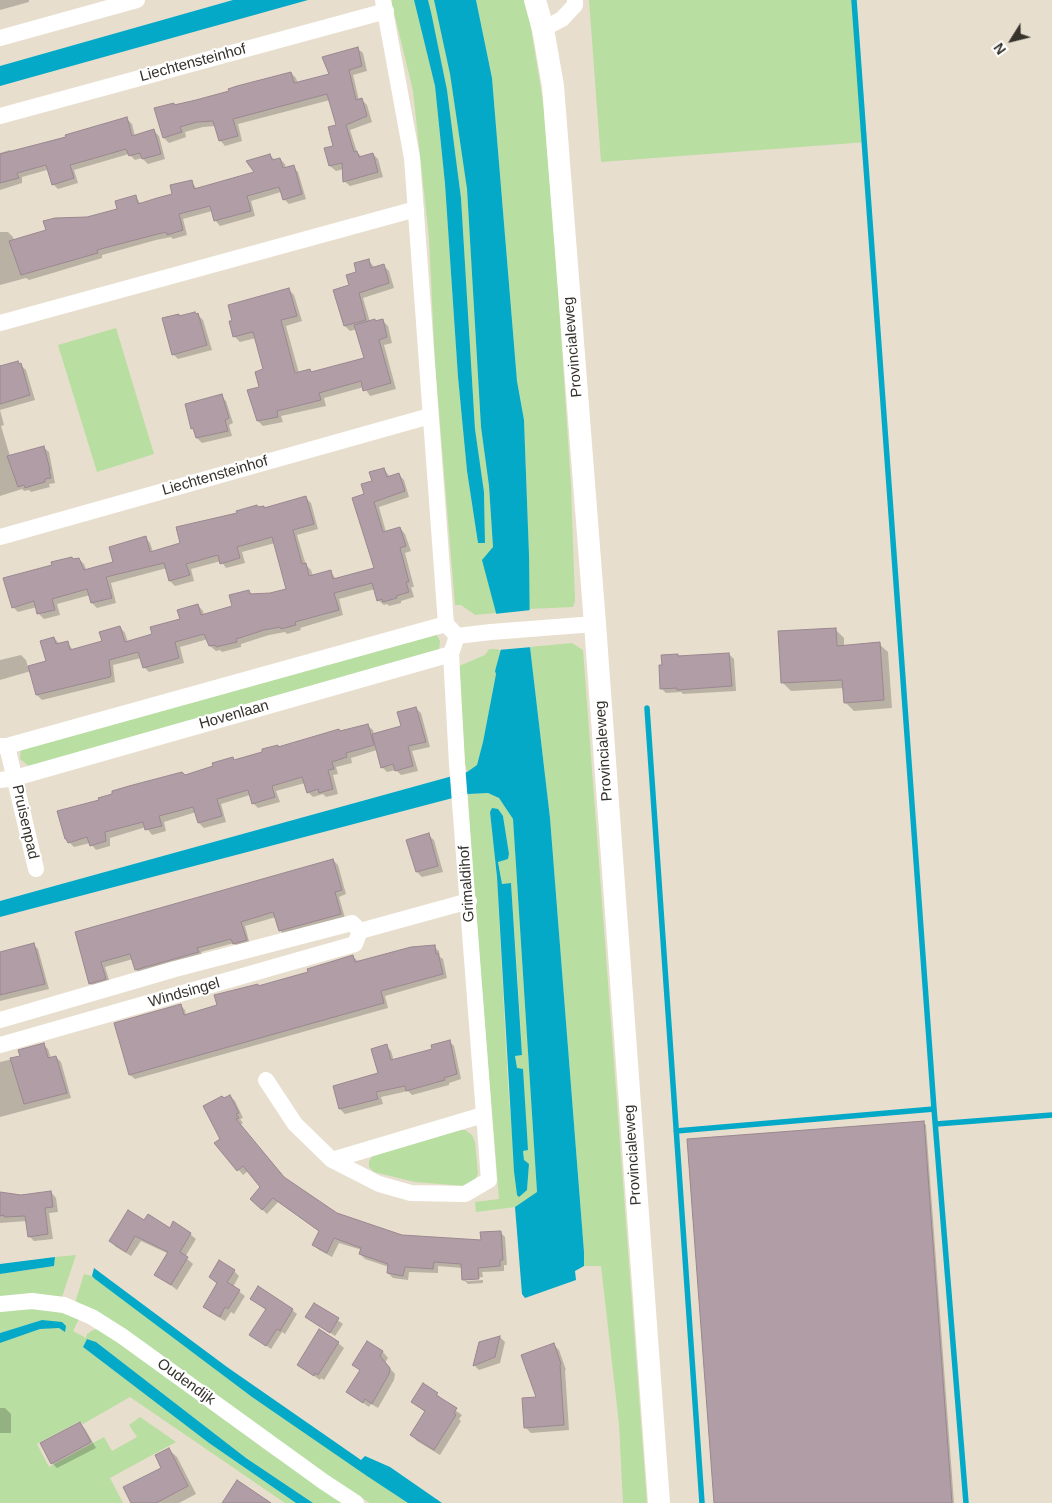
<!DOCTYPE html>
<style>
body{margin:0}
#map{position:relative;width:1052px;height:1503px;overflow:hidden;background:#e8decd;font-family:Helvetica,sans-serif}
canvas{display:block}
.north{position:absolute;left:987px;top:15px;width:50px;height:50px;-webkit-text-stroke:4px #fff;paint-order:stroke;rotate:234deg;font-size:14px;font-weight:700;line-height:20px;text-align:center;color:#36322c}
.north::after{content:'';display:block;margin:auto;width:18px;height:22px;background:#36322c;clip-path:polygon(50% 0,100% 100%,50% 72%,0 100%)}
</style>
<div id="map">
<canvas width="1052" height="1503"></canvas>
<div class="north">N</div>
</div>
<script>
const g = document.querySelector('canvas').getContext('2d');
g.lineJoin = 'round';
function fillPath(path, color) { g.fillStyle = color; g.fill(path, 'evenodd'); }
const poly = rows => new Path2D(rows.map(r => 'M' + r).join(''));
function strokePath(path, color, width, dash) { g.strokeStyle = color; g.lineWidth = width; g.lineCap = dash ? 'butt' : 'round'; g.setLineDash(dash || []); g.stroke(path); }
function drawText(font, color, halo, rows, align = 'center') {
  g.font = font + ' Helvetica,sans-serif'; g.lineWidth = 4; g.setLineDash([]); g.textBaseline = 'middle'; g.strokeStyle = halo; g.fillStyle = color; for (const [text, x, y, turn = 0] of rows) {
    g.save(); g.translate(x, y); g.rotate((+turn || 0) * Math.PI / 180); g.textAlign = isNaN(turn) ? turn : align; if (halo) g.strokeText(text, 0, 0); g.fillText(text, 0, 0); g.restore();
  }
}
fillPath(poly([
 [391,0,414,0,435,86,445,184,458,377,467,471,478,543,485,543,484,492,475,429,461,198,447,90,428,0,434,0,450,74,467,189,481,427,489,486,493,547,483,560,496,613,475,615,461,605,455,605,435,364,429,238,413,91],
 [476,0,525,0,530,22,543,102,556,258,571,486,575,601,573,607,528,609,529,555,524,420,517,381,492,78],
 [589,0,856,0,867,142,601,162],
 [116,328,154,454,97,472,58,345],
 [435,632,440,641,439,651,30,767,20,759,21,748],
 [572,643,583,650,647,1503,623,1503,619,1424,601,1266,584,1266,584,1252,550,818,530,647],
 [489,649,501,649,495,671,496,674,483,742,477,765,467,772,465,763,459,666,485,655],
 [488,793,499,798,513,819,537,1192,515,1207,476,1212,475,1202,499,1199,472,866,468,794],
 [492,808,503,816,509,854,508,859,498,861,502,884,511,883,518,985,522,1054,515,1056,528,1150,523,1151,524,1161,529,1164,527,1190,517,1195,508,1085,497,877,490,812],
 [459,1130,465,1130,472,1135,475,1142,478,1174,474,1181,465,1186,415,1182,374,1172,369,1167,369,1161,373,1155],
 [76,1255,62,1297,0,1298,0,1274,54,1266,55,1257],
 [84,1274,92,1276,252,1397,408,1503,370,1503,317,1470,75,1303],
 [31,1306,80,1317,73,1331,86,1338,87,1334,93,1330,101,1328,271,1454,346,1503,313,1503,246,1458,96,1342,87,1339,83,1347,209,1443,296,1503,285,1503,130,1397,83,1424,80,1421,37,1444,49,1467,104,1437,112,1451,137,1437,129,1425,140,1417,176,1442,110,1478,123,1503,0,1503,0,1343,40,1329,66,1326,42,1320,0,1333,0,1309]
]), '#b8dea2');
fillPath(poly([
 [233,0,308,0,0,86,0,66],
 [414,0,428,0,431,12,447,90,461,198,475,429,484,492,485,543,478,543,467,471,458,377,445,184,435,86],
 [434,0,476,0,492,78,517,381,524,420,529,555,530,647,550,818,584,1252,584,1266,575,1271,576,1280,525,1298,522,1294,515,1207,537,1192,513,819,499,798,488,793,468,794,0,917,0,901,467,772,477,765,483,742,496,674,495,671,501,649,496,613,482,560,493,547,489,486,481,427,467,189,450,74],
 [492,808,498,809,503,816,509,854,508,859,498,862,502,884,511,883,522,1055,515,1056,517,1068,523,1069,528,1150,523,1151,524,1160,529,1164,527,1190,519,1197,517,1195,514,1171,497,877,490,812],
 [55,1257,54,1266,0,1274,0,1264],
 [94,1268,227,1367,361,1460,365,1456,390,1467,442,1503,408,1503,367,1476,252,1397,95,1279,92,1276],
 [42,1320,62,1322,66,1326,65,1332,59,1328,40,1329,0,1343,0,1333],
 [87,1339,96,1342,246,1458,313,1503,296,1503,209,1443,83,1347]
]), '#03a9c7');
fillPath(poly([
 [531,610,532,647,498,650,494,614]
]), '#e8decd');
fillPath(poly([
 [0,0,29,0,29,2,0,10],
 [357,48,363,53,367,71,353,75,359,100,361,99,367,105,372,122,350,130,357,152,362,157,373,154,378,159,383,177,350,186,344,181,344,169,336,171,330,166,326,149,334,147,338,126,330,100,238,124,242,141,225,146,220,140,216,126,203,127,185,132,186,137,169,143,164,138,175,107,291,73,296,78,298,84,331,75],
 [127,119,132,124,135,136,154,131,159,136,165,159,148,164,142,158,135,160,129,154,74,170,78,183,58,189,53,184,47,170,22,177,22,183,0,190,0,153,10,150,12,152],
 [270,155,275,160,280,159,285,164,286,169,293,167,298,172,306,199,289,204,284,199,281,192,251,201,255,216,220,226,215,220,212,211,183,219,187,235,173,239,171,237,156,240,102,255,102,258,56,272,29,280,26,278,0,285,0,232,8,232,13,237,14,241,119,210,135,196,141,204,174,195,191,181,197,189,256,173],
 [369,261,375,268,384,266,389,271,394,288,363,298,370,322,382,320,388,326,392,343,384,345,396,389,370,396,364,387,324,398,326,406,281,416,283,422,263,426,258,421,261,388,265,370,256,338,240,342,235,337,231,322,289,290,294,295,302,321,286,326,299,373,310,370,313,373,365,359,357,329,350,331,345,326,350,286,358,273],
 [178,315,180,317,198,315,203,320,212,350,178,359,173,354],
 [18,363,26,370,35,400,0,410,4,425,1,426,10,456,43,447,49,452,55,483,49,484,50,487,31,492,29,490,24,491,22,489,0,496,0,365,3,367],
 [221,396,226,401,233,423,229,425,232,436,202,443,197,438,192,428],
 [384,469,390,477,399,475,404,480,409,497,379,507,386,532,400,528,405,534,411,551,405,553,414,587,411,587,414,597,401,601,401,603,389,606,387,604,384,605,378,600,375,589,339,599,343,615,300,628,301,630,287,634,285,632,269,635,241,644,241,647,222,652,220,650,216,651,210,646,208,639,180,647,184,663,149,672,144,667,141,658,113,665,115,682,42,700,37,695,31,671,0,680,0,660,21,655,26,660,28,667,48,662,54,638,59,643,67,642,73,650,103,642,120,627,125,633,128,642,154,634,181,620,198,605,203,611,204,615,234,607,249,591,253,595,271,594,288,589,275,543,242,552,245,563,226,568,221,561,191,569,194,581,175,586,170,581,167,568,111,583,116,603,97,608,92,603,90,595,57,604,60,615,44,619,39,614,37,607,18,612,13,607,74,560,79,559,84,564,87,571,114,563,145,537,150,543,153,552,182,544,259,508,264,507,265,509,306,498,311,503,318,529,297,535,306,565,311,570,313,576,330,571,336,579,375,569,366,495,373,482],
 [835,629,844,638,844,647,879,644,888,652,892,708,854,711,845,702,844,688,791,691,783,683],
 [729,654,734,659,736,691,683,694,681,692,666,693,661,688,664,666,678,655,680,657],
 [416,708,421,713,430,747,412,751,418,771,401,775,396,770,387,772,382,767,377,750,351,758,352,763,336,767,338,774,333,775,338,794,326,797,323,794,313,797,308,792,305,783,276,791,280,802,258,808,253,803,250,795,221,804,226,822,204,828,199,823,196,812,164,822,166,831,152,835,146,827,110,838,110,846,96,850,90,843,74,847,69,842,185,776,233,759,235,761,264,753,277,746,279,748,367,725,373,730,374,735,402,727],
 [428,835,434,840,443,872,422,877,417,872],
 [333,860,338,865,346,894,339,897,345,918,284,935,280,930,276,917,245,926,250,945,238,948,234,943,201,952,203,957,141,974,136,970,133,959,105,967,110,983,95,988,90,983,77,932],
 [33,944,38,949,49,989,0,1001,0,954],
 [434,947,439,951,440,957,443,959,447,978,385,996,388,1008,135,1079,130,1075,180,1005,185,1010,186,1015,219,1006,257,985,259,987,310,973,353,957,358,961],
 [449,1041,454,1046,461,1079,449,1083,449,1085,412,1095,408,1091,381,1097,383,1104,345,1114,340,1109,334,1086,379,1074,386,1046,391,1051,394,1061,434,1050],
 [43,1045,48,1049,51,1058,56,1057,61,1062,71,1098,0,1117,0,1062,21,1057],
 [230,1096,235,1101,243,1118,240,1119,243,1123,240,1125,286,1179,337,1214,402,1237,482,1241,500,1232,505,1237,507,1265,504,1265,504,1271,482,1272,483,1277,466,1278,466,1281,483,1280,483,1283,468,1284,463,1279,462,1268,438,1266,438,1273,409,1272,408,1280,393,1278,388,1273,389,1267,365,1259,360,1254,362,1250,339,1243,332,1257,319,1250,314,1245,320,1232,278,1202,267,1214,251,1199,262,1187,248,1171,243,1175,216,1143,222,1140,224,1099],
 [924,1123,926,1125,954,1503,715,1503],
 [51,1192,56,1198,58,1212,49,1213,53,1239,34,1241,29,1236,27,1221,0,1223,0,1197],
 [144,1222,190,1234,196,1239,185,1257,193,1264,177,1290,156,1274,169,1254,141,1241,131,1256,116,1247,110,1241],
 [234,1271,239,1276,233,1287,245,1296,234,1314,231,1312,225,1321,210,1312,204,1306,218,1284,210,1277],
 [252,1299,292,1310,297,1314,285,1334,282,1332,271,1349,251,1335,266,1310],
 [315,1304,343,1324,335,1336,307,1317],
 [500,1337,505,1342,500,1363,479,1370,474,1365,480,1343],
 [338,1343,344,1348,324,1380,321,1378,320,1380,298,1365],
 [367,1343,383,1352,388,1358,385,1363,395,1374,394,1380,378,1408,371,1404,369,1407,348,1392,361,1371,353,1364],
 [554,1345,559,1350,566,1370,565,1370,569,1430,531,1433,525,1427,537,1398],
 [437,1394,442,1399,441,1400,462,1415,459,1419,461,1421,440,1455,417,1441,412,1435,426,1413,413,1402],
 [0,1408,5,1408,11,1414,11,1433,0,1433],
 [80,1424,85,1429,96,1448,57,1468,52,1463],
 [168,1449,177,1457,196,1494,179,1503,132,1503,163,1468]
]), '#0003');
strokePath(poly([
 [854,0,934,1109,966,1503],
 [647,708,702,1503],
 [936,1124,1052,1115],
 [676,1131,934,1109]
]), '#03a9c7', 5.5);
const building = poly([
 [358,47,362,66,349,70,356,100,362,98,367,116,346,125,354,152,357,151,359,157,373,153,378,172,343,182,342,163,329,166,324,148,333,146,328,127,336,125,327,94,233,119,238,136,219,141,213,121,197,122,180,127,182,132,163,138,154,108,174,103,174,105,196,100,229,91,228,89,237,86,291,72,294,83,329,74,322,57,358,47],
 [127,117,132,136,154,129,161,154,142,159,140,153,129,156,126,149,95,158,70,165,74,178,52,185,46,165,17,173,19,178,0,183,0,154,66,137,65,135,127,117],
 [270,154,272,160,280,158,283,168,294,165,302,194,283,200,279,187,247,196,251,211,214,221,210,206,179,214,183,230,167,235,166,232,150,236,97,250,98,253,21,275,9,241,46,230,43,221,55,218,87,217,117,209,115,201,136,195,138,204,157,198,172,194,170,185,192,180,194,189,254,172,246,161,270,154],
 [369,259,371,268,384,264,389,283,359,293,366,320,344,326,333,290,349,285,346,275,356,272,354,263,369,259],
 [289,288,297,316,281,320,295,373,310,369,311,372,364,358,354,325,375,319,375,321,383,319,387,337,379,340,391,383,363,391,361,381,319,393,321,400,277,411,278,417,257,421,247,390,259,387,255,372,263,369,253,332,233,337,229,321,232,321,228,305,289,288],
 [195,312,196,314,198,313,207,345,172,355,162,318,179,314,179,316,195,312],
 [18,361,19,364,21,363,30,395,0,404,0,366,18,361],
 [222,394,229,418,225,420,228,431,196,438,193,428,191,429,185,404,222,394],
 [44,446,50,470,49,470,51,478,45,479,45,482,34,485,25,488,24,485,18,487,7,456,44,446],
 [384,468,387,477,399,473,405,491,374,502,383,532,400,527,406,546,400,548,409,582,406,582,409,592,396,596,397,598,383,602,382,599,377,601,372,583,334,593,339,610,295,622,296,625,281,629,280,627,264,630,236,639,237,642,216,647,215,645,209,646,204,634,175,642,179,658,143,668,138,652,109,660,111,675,110,677,36,695,28,666,46,661,40,641,54,637,56,644,68,641,70,650,102,641,99,632,120,626,125,642,152,634,150,627,180,619,177,610,198,604,201,615,232,606,229,595,249,590,250,594,270,593,286,589,272,537,237,547,240,558,220,564,218,555,186,564,190,575,169,581,164,563,106,577,112,598,91,603,87,589,52,599,55,610,37,614,34,601,12,608,3,578,52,565,51,562,72,557,73,559,79,558,84,570,113,562,109,547,146,536,150,552,180,543,176,527,237,513,236,511,257,505,258,507,264,506,264,508,306,496,314,524,293,530,302,564,306,563,309,576,331,570,333,579,374,568,352,498,364,494,361,484,372,481,369,472,384,468],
 [836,628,837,646,880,642,884,700,844,703,842,680,781,683,778,631,836,628],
 [729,653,732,686,677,690,677,688,660,689,659,665,662,665,661,655,678,654,678,656,729,653],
 [416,707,426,742,408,746,413,766,395,771,393,764,381,768,372,734,401,726,397,712,416,707],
 [368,724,374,745,346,753,347,757,332,762,334,769,328,770,333,789,319,793,318,789,307,793,302,777,272,786,275,797,252,804,248,790,217,799,222,816,198,823,193,807,159,816,162,826,145,830,143,822,105,832,106,841,90,846,87,837,68,843,66,839,65,839,57,811,99,800,98,798,112,794,112,791,129,786,182,772,185,775,213,766,212,763,233,757,234,760,262,752,262,749,278,745,278,747,339,729,340,731,368,724],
 [429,833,438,866,416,872,406,840,429,833],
 [333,859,342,890,335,892,341,914,279,931,273,912,241,922,247,940,233,944,231,939,197,948,199,952,135,970,130,954,101,962,106,979,89,984,75,932,333,859],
 [34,943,45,984,0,995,0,952,34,943],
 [435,945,436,954,438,953,443,974,381,991,384,1003,129,1075,114,1023,181,1004,184,1015,217,1005,214,995,258,984,258,986,308,972,307,969,353,955,355,962,411,947,435,945],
 [450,1040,457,1074,444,1078,445,1080,406,1091,405,1086,376,1092,378,1099,339,1109,333,1086,378,1073,371,1049,387,1044,391,1060,432,1049,431,1045,450,1040],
 [44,1043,48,1058,56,1056,67,1093,24,1104,10,1058,20,1056,18,1050,44,1043],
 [230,1095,239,1113,236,1114,239,1118,236,1119,284,1177,337,1213,402,1235,481,1240,480,1232,501,1231,503,1260,500,1260,500,1266,478,1268,479,1279,462,1280,461,1264,434,1262,433,1269,405,1267,403,1276,387,1273,388,1264,359,1254,361,1248,334,1238,327,1253,312,1245,319,1231,273,1198,262,1210,250,1199,260,1187,243,1166,237,1171,214,1143,220,1139,203,1106,222,1096,224,1098,230,1095],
 [924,1121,952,1503,714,1503,687,1139,924,1121],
 [51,1191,53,1207,45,1208,48,1234,28,1237,25,1216,4,1217,4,1215,0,1216,0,1192,21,1195,51,1191],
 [128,1210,144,1220,148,1214,170,1228,173,1221,191,1233,180,1252,188,1257,171,1285,154,1275,168,1252,135,1236,126,1252,109,1241,128,1210],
 [219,1260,235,1270,227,1282,240,1290,228,1309,225,1307,220,1317,203,1307,217,1283,209,1277,219,1260],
 [258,1286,293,1309,280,1331,277,1329,266,1346,249,1335,266,1309,250,1299,258,1286],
 [314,1303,339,1318,330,1333,305,1317,314,1303],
 [319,1329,339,1342,318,1375,315,1373,314,1376,297,1365,319,1329],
 [500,1336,495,1357,473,1366,479,1342,500,1336],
 [367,1341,383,1351,380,1356,390,1368,389,1374,372,1404,365,1399,363,1403,346,1392,360,1370,352,1365,367,1341],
 [554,1343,561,1364,560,1365,564,1425,524,1428,522,1398,536,1397,521,1355,554,1343],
 [423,1383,438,1393,436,1395,457,1408,454,1413,456,1415,434,1450,410,1435,425,1411,411,1402,423,1383],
 [80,1422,91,1442,51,1464,40,1443,80,1422],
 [169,1448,188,1486,156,1503,131,1503,123,1487,161,1468,155,1455,169,1448],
 [237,1480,271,1503,222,1503,237,1480]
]);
fillPath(building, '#b09da6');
strokePath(building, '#9a8790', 1);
strokePath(poly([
 [383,0,412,158,446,624],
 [543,29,562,19,575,5,575,0],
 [0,38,137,0],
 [0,116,386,11],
 [0,323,416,209],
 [0,537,430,416],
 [457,636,491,632,595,624],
 [0,746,7,746,446,624],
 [7,746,36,869],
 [0,780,15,778,451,654],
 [360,931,469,901],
 [0,1020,175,969,352,923,360,931,355,944,0,1045],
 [266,1080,295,1124,332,1160,379,1184,411,1193,465,1194,489,1180,457,764,451,654,457,636,446,624],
 [332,1160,483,1115],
 [0,1304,32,1301,64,1305,92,1317,122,1336,324,1482,356,1503]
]), '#fff', 16);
strokePath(poly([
 [535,0,543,29,553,86,595,624,659,1503]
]), '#fff', 22);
drawText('15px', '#36322c', '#fff', [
 ["Liechtensteinhof",193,63,-15],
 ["Provincialeweg",573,347,-95],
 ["Liechtensteinhof",215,476,-16],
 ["Hovenlaan",234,715,-16],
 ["Provincialeweg",604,751,-94],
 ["Pruisenpad",25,822,77],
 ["Grimaldihof",467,884,-94],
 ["Windsingel",184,993,-16],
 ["Provincialeweg",633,1155,-94],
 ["Oudendijk",186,1382,36]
]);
</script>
